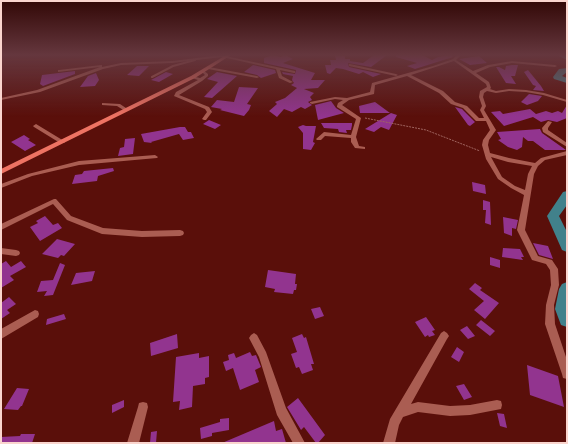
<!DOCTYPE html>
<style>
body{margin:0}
#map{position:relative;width:568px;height:444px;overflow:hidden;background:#5a0f0a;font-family:"PT Serif",serif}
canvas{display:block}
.frame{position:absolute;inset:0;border:2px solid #fad5ce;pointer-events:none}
</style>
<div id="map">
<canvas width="568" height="444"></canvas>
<div class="frame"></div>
</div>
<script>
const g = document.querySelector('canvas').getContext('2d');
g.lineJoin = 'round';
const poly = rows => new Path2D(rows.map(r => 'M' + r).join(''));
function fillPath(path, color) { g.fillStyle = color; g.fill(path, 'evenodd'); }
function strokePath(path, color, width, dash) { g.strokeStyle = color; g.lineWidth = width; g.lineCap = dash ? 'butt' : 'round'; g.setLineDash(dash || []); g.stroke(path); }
fillPath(poly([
 [558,55,567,55,567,60,559,56,558,55],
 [567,68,567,72,562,76,567,78,567,83,554,79,553,77,559,69,567,68],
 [567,191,567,205,559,216,567,232,567,252,562,250,547,216,563,192,567,191],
 [567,282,567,327,561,325,555,309,559,289,562,284,567,282]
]), '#41818b');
fillPath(poly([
 [273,55,281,57,285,55,293,59,283,63,315,73,311,80,325,80,318,88,304,89,314,93,310,97,312,100,308,102,312,105,305,109,301,107,292,112,284,109,277,117,269,111,277,104,275,102,285,98,297,88,291,85,294,83,292,80,293,76,283,74,282,72,295,74,296,70,264,63,264,58],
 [335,55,345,56,345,59,350,59,350,61,363,63,374,55,387,55,371,67,348,63,349,67,381,74,373,77,363,72,359,74,343,69,336,68,330,74,327,73,325,65,331,65,330,60,336,60],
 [396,55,422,55,432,60,438,57,451,55,453,57,415,69,407,66,417,63,396,57],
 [479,56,487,63,470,65,459,59],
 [253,65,275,70,276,73,261,78,257,75,244,72],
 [512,65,518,65,515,76,511,76,516,84,506,83,496,67,499,67,505,70,506,66],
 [137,66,149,66,139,76,127,75],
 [528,70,541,86,544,91,533,90,536,86,533,85,524,72],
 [75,71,75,74,43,86,40,84,42,75],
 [166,72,173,74,159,82,151,80],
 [217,72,237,76,212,98,204,97,218,82,207,79],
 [96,73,99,80,95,86,80,87,88,76],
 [239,87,258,88,247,104,251,105,249,110,244,116,220,110,222,109,211,107,217,100,234,102],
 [529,94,542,96,538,101,527,105,521,102],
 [331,101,336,108,344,113,318,120,315,105],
 [375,102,390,113,360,113,359,106],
 [567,105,567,118,557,122,548,120,541,122,533,117,504,126,491,112,500,111,503,114,530,109,536,114,546,111,552,113,558,111,562,113],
 [455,107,462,109,475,122,470,126,468,125],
 [391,113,397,115,389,130,381,127,374,132,365,129],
 [209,120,221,125,215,129,203,124],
 [321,123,352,123,352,125,351,130,346,130,347,133,339,132,338,129,324,128],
 [303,125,306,126,316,126,313,142,315,143,311,150,303,149,303,133,298,127],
 [180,127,185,127,188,132,191,132,194,138,183,140,179,134,151,142,152,143,144,142,141,134],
 [540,129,542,133,566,150,545,150,533,141,528,141,523,137,522,147,517,150,508,147,498,140,501,139,497,132],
 [24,135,30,139,28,140,36,145,25,151,11,142],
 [135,138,133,154,118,156,120,148,124,147,125,139],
 [113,168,114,171,98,176,97,181,72,184,75,175,82,174,84,171],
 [472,182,485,185,486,194,473,191],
 [483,200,490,202,491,225,485,223,486,210,483,210],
 [45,216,53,225,58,223,62,228,40,241,30,227,38,223,36,221],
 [503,217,518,220,516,229,512,228,512,236,504,233],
 [57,239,75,244,64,256,61,255,58,258,42,254],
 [533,243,548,246,553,259,539,255],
 [503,248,520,249,524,257,521,257,523,260,502,257],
 [490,257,500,260,500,268,490,265],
 [6,261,11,267,21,261,26,267,10,276,14,280,1,288,1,264],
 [60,263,65,265,53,295,44,296,47,291,37,292,41,281,53,280],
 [268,270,296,274,295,284,297,284,296,290,294,290,293,294,274,292,275,289,265,287],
 [95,271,92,281,71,285,76,273],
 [475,283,482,288,480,290,499,303,485,319,474,310,484,301,469,289],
 [9,297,16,304,7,310,10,313,1,319,1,303],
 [320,307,324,316,315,319,311,309],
 [64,314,66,319,46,325,47,319],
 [426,317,435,330,432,331,435,335,429,337,428,335,425,337,415,322],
 [481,320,495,331,490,336,476,325],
 [467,326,475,336,468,339,460,330],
 [177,334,178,348,151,356,150,343],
 [302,334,304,338,306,337,314,364,311,364,313,370,302,374,299,367,296,368,291,354,297,352,292,338],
 [457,347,464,352,459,362,451,357],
 [250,352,252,356,256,355,261,367,255,370,259,382,240,390,233,368,226,371,223,362,229,360,228,355,234,353,236,358],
 [199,353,199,358,209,356,209,377,205,378,205,384,193,386,192,407,179,410,180,401,173,402,176,357],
 [527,365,558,376,564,407,530,395],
 [464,384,472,397,464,400,456,386],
 [17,388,29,389,22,406,21,406,18,410,4,409],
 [298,398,325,435,318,443,316,443,304,427,301,430,287,407],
 [124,400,124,407,112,413,112,405],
 [497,413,504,414,507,428,500,426],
 [229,418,229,430,212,433,212,436,201,439,200,428,220,422,220,419],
 [274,421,276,431,282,429,286,443,222,443],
 [157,431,156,443,150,443,151,432],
 [21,434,35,434,32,443,1,443,1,437,20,436]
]), '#92348f');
strokePath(poly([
 [365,118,426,130,480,151]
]), '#a06560', 1, [2, 1]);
strokePath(poly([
 [152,77,173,66,195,60]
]), '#aa5d52', 2);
fillPath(poly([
 [221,55,295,71,295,73,294,73,280,70,282,76,293,82,290,83,279,78,276,69,222,57,172,63,121,65,103,69,40,92,1,100,1,98,37,90,100,67,58,72,58,70,59,70,101,65,102,65,102,67,121,63,172,61,221,55],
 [457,55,461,55,456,60,473,71,488,65,512,61,555,65,557,66,555,67,512,63,490,67,476,73,489,82,491,88,490,89,496,91,509,89,526,90,544,93,567,100,567,102,543,95,526,92,509,91,496,93,487,91,484,93,483,97,486,106,484,110,496,130,489,140,488,145,490,153,509,158,535,163,541,158,567,151,567,155,545,160,538,166,534,174,525,230,538,256,552,260,558,269,559,285,554,305,555,324,567,360,567,379,563,378,562,374,545,324,546,305,551,285,550,270,546,264,532,260,517,230,524,195,511,188,498,179,486,159,482,145,483,140,490,130,486,121,476,121,463,108,451,104,439,93,407,76,375,85,374,94,349,100,342,105,361,118,356,137,359,146,365,147,365,149,355,148,351,142,351,138,325,136,321,140,317,140,316,139,324,132,351,135,356,119,337,107,337,106,338,103,343,100,335,99,312,104,310,103,310,102,335,97,347,98,370,92,372,83,433,66,453,59,457,55],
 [454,61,486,84,487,87,480,91,479,97,482,106,480,110,484,118,479,118,467,106,455,102,443,91,411,75,454,61],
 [491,157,508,162,532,166,528,174,525,190,515,186,502,177,491,157],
 [350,64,396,74,398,75,396,76,349,66,349,64,350,64],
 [209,67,257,76,259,77,257,78,208,69,207,68,209,67],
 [203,70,208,74,208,76,202,81,179,95,209,107,212,112,206,120,204,120,202,119,207,112,205,109,174,96,176,92,198,80,192,78,192,76,200,78,205,75,201,71,203,70],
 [102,103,120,104,129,110,125,111,117,106,102,105,102,103],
 [548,121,552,122,548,128,548,130,567,143,567,147,543,132,542,128,548,121],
 [36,124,64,141,65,142,64,143,60,143,34,127,33,126,36,124],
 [155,155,158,157,157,158,79,165,32,176,1,188,1,184,28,174,79,161,155,155],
 [54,199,56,199,71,216,103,228,142,231,180,230,183,231,184,233,183,235,180,236,142,237,102,234,67,220,53,204,1,230,1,224,54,199],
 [1,248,16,250,19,251,20,253,19,255,16,256,1,254,1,248],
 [35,310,38,311,39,314,38,317,1,339,1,329,35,310],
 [444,331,447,333,449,336,447,339,411,404,418,402,450,406,470,405,497,400,501,401,502,405,501,409,470,415,450,416,418,412,403,417,399,425,395,443,383,443,390,419,441,333,444,331],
 [254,333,257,335,266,352,286,408,305,443,293,443,277,415,259,357,249,338,251,335,254,333],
 [143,402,147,403,148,407,139,443,127,443,138,407,139,403,143,402]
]), '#aa5d52');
fillPath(poly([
 [226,55,231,55,195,78,1,174,1,169,191,76,226,55]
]), '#ee7363');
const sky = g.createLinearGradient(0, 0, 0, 117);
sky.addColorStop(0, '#320806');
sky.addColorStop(0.47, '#65373e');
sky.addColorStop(1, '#65373e00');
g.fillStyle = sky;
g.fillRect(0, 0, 568, 117);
</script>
